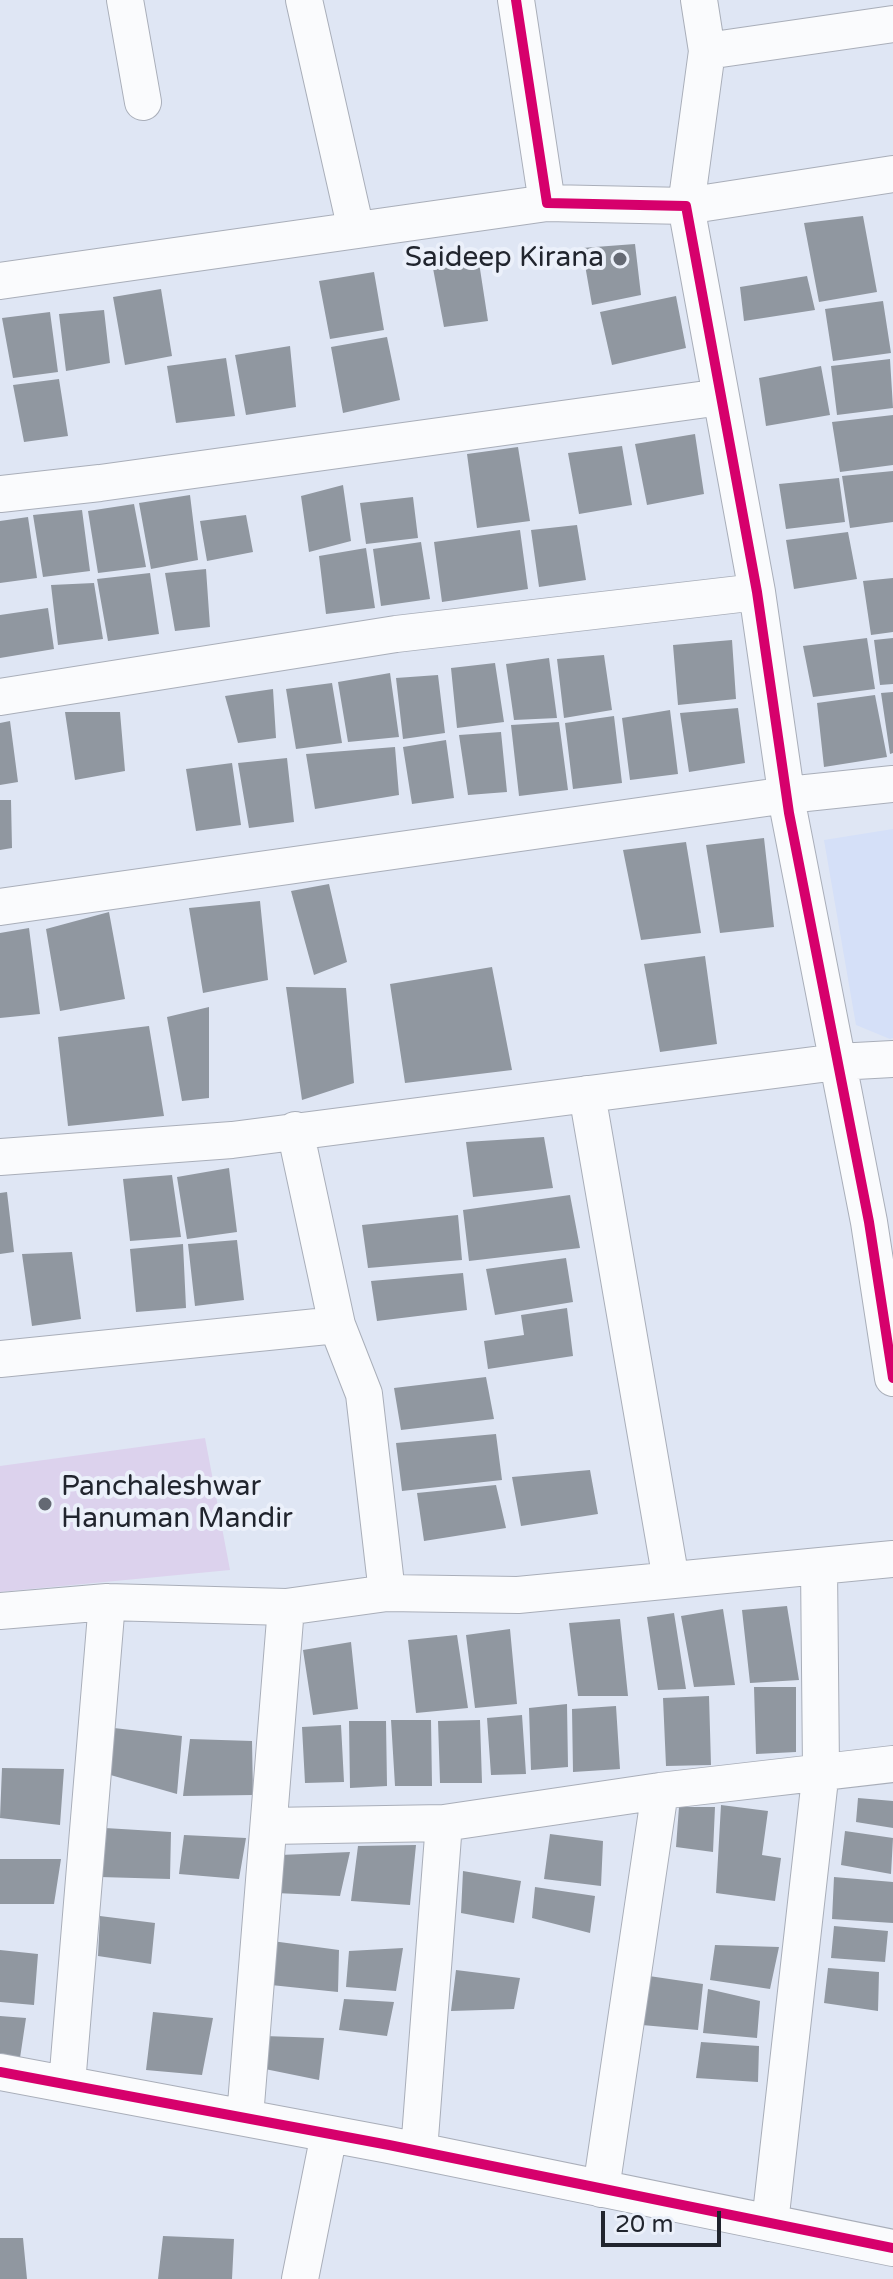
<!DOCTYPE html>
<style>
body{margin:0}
#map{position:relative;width:893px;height:2279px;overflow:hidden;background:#dfe6f4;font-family:"Varela Round",sans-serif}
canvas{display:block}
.scale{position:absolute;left:601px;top:2211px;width:120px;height:36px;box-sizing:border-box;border:4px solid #21252e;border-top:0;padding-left:10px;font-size:24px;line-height:28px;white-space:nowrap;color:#21252e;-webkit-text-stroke:6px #ebf0fa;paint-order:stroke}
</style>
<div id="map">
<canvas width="893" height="2279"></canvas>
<div class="scale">20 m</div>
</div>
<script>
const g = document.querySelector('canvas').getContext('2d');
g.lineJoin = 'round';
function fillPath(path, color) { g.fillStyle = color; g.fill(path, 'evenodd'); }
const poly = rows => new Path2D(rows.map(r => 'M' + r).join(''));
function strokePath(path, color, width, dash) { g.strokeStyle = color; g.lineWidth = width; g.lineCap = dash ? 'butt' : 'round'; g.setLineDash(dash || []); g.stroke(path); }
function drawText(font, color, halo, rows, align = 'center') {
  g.font = font + ' "Varela Round",sans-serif'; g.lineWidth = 8; g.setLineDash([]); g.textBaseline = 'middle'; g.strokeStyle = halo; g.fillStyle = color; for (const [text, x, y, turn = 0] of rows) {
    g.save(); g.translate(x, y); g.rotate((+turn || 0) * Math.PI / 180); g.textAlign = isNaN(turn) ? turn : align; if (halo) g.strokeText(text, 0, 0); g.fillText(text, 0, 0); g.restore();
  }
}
fillPath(poly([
 [893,829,893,1038,890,1039,856,1025,824,840]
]), '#d5e0f8');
fillPath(poly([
 [205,1438,230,1570,0,1592,0,1466]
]), '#dcd2ed');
fillPath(poly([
 [863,216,877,292,819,302,804,223],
 [635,244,641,295,592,305,582,248],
 [478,256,488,321,444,327,432,263],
 [374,272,384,330,330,339,319,281],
 [807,276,815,310,744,321,740,287],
 [161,289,172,356,125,365,113,297],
 [676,296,686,348,612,365,600,312],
 [883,301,891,353,833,361,825,309],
 [104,310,110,363,66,371,59,314],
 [50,312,58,372,13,378,2,318],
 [387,337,400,400,343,413,331,347],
 [290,346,296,407,246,415,235,355],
 [226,358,235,416,176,423,167,366],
 [890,359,893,408,837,415,831,366],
 [821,366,830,415,766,426,759,378],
 [59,379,68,436,24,442,13,385],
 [893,415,893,465,840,472,832,422],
 [695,434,704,494,647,505,635,444],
 [622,446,632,505,579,514,568,453],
 [518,447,530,521,477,528,467,454],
 [893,471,893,522,850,528,842,476],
 [839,478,845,522,786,529,779,484],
 [343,485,351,541,309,552,301,496],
 [190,495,198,560,151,569,139,503],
 [413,497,418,538,366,544,360,503],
 [134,504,146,567,98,573,88,511],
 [82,510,90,571,43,577,33,515],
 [246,515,253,552,207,561,200,521],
 [28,517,37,578,0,583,0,521],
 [577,525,586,580,539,587,531,530],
 [520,530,528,589,442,602,434,542],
 [848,532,857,579,794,589,786,540],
 [421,542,430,599,381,606,373,549],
 [366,548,375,608,326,614,319,556],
 [206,569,210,627,175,631,165,573],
 [150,573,159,634,108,641,97,579],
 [893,578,893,632,871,635,863,581],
 [94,583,103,639,58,645,51,585],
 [48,608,54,649,0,658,0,615],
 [867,638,875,689,813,697,803,646],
 [893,638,893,684,880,685,874,640],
 [732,640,736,699,678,705,673,645],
 [604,655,612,710,564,718,557,659],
 [549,658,557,718,514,720,506,664],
 [495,663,504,722,457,728,451,668],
 [390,673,399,737,348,742,338,682],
 [438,675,445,733,403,739,396,678],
 [332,683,342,743,296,749,286,689],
 [273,689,276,738,238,743,225,696],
 [893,692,893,753,890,754,881,693],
 [875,695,887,757,824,767,817,703],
 [738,708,745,763,689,772,680,713],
 [670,710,678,774,630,780,622,718],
 [65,712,120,712,125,771,75,780],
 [614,716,622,783,573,789,565,723],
 [10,721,18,782,0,785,0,723],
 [559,722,568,790,519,796,511,725],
 [501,732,507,792,468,795,459,735],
 [446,740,454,798,412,804,403,747],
 [395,747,399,795,315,809,306,754],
 [287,758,294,822,249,828,238,763],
 [232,763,241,825,196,831,186,769],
 [0,800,11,800,12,848,0,850],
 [764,838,774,927,720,933,706,845],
 [686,842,701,933,641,940,623,850],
 [329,884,347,962,314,975,291,891],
 [260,901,268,980,203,993,189,908],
 [109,912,125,999,60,1011,46,929],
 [29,928,40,1014,0,1018,0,933],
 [705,956,717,1044,660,1052,644,964],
 [492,967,512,1070,405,1083,390,984],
 [286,987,346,988,354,1083,302,1100],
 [209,1007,209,1098,182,1101,167,1017],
 [149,1026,164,1116,68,1126,58,1037],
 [544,1137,553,1188,473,1197,466,1142],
 [229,1168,237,1232,187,1239,177,1177],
 [172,1175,181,1237,130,1241,123,1179],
 [7,1192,14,1252,0,1254,0,1193],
 [570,1195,580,1248,469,1261,463,1210],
 [458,1215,462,1260,368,1268,362,1225],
 [237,1240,244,1300,195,1306,188,1244],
 [183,1244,186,1308,136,1312,130,1249],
 [72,1252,81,1319,32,1326,22,1254],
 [566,1258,573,1302,495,1315,486,1269],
 [463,1273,467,1310,377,1321,371,1281],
 [567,1308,573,1356,488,1369,484,1341,524,1335,521,1315],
 [486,1377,494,1419,401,1430,394,1388],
 [496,1434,502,1480,402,1491,396,1443],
 [590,1470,598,1514,521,1526,512,1477],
 [496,1485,506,1528,424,1541,417,1493],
 [787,1606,799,1680,750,1683,742,1610],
 [723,1609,735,1685,694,1687,681,1616],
 [674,1613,686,1689,658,1690,647,1617],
 [620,1619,628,1696,578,1696,569,1623],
 [510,1629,517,1704,475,1708,466,1635],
 [457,1635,468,1708,416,1713,408,1640],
 [351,1642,358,1709,313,1715,303,1650],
 [754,1687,796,1687,796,1752,756,1754],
 [709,1696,711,1765,666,1766,663,1698],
 [567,1704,568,1767,531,1770,529,1708],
 [616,1706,620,1769,573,1772,572,1709],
 [522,1715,526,1774,491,1775,487,1718],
 [391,1720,431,1720,432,1786,395,1786],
 [480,1720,482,1783,440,1783,438,1721],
 [349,1721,386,1721,387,1786,350,1788],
 [341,1725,344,1782,305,1783,302,1727],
 [114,1728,182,1736,177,1794,107,1774],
 [190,1739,252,1741,253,1795,183,1796],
 [2,1768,64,1769,60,1825,0,1818],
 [858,1798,893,1801,893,1828,856,1822],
 [721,1805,768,1811,762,1855,781,1858,775,1901,716,1893],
 [679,1807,715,1807,713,1852,676,1847],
 [105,1828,171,1832,170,1879,100,1877],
 [845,1831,893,1838,891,1874,841,1865],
 [550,1834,603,1841,601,1886,544,1879],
 [184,1835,246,1838,239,1879,179,1874],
 [416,1845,410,1905,351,1901,358,1846],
 [350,1852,340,1896,276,1893,280,1855],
 [0,1859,61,1859,54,1904,0,1904],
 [463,1871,521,1881,514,1923,461,1913],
 [834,1877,893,1882,893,1923,832,1919],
 [535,1887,595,1896,590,1933,532,1918],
 [100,1916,155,1923,151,1964,98,1956],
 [834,1926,888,1931,885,1962,831,1958],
 [272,1941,339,1950,338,1992,271,1985],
 [715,1945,779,1947,770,1989,710,1980],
 [403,1948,396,1991,346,1987,349,1951],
 [0,1950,38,1954,34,2005,0,2002],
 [828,1968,879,1972,878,2011,824,2003],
 [456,1970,520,1978,514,2009,451,2011],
 [649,1976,703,1984,698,2030,642,2025],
 [708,1989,760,2001,757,2038,703,2033],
 [344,1999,394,2002,387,2036,339,2030],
 [153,2012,213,2018,202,2075,146,2070],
 [0,2016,26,2018,20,2058,0,2053],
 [264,2036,324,2038,319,2080,260,2068],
 [701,2042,759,2046,758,2082,696,2078],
 [163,2236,234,2239,232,2279,158,2279],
 [0,2238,23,2238,27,2279,0,2279]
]), '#9097a0');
const minor = poly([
 [125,0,143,102],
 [304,0,356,230],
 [516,0,547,203,686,206,757,592,789,813,869,1222,893,1378],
 [699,0,707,51,686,206,893,174],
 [707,51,893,24],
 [0,281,547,203],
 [0,494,100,483,721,397],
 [0,697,396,634,757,592],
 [0,907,787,795,893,784],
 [587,1094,671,1580],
 [295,1130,337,1325,364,1394,387,1593],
 [0,1157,232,1140,837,1062,893,1059],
 [0,1359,337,1325],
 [0,1611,107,1602,286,1607,387,1593,518,1595,893,1559],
 [269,1826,444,1823,660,1791,893,1764],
 [0,2072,389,2145,893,2248],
 [67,2084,107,1602],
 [245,2117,286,1607],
 [419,2151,444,1823],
 [601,2189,660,1791],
 [770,2223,821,1770,819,1566],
 [300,2279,329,2134]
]);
strokePath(minor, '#a9aeb9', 38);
strokePath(minor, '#fafbfd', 36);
strokePath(poly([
 [516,0,547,203,686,206,757,592,789,813,869,1222,893,1378],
 [0,2072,389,2145,893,2248]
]), '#d6006c', 10);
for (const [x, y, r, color] of [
 [620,259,8,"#646973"],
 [45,1504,8,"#646973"]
]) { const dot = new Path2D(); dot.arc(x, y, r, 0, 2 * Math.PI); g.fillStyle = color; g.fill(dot); strokePath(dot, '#ebf0fa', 3); }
drawText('28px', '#21252e', '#ebf0fa', [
 ["Saideep Kirana",604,259],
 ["Panchaleshwar",61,1488,"left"],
 ["Hanuman Mandir",61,1520,"left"]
], 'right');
</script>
